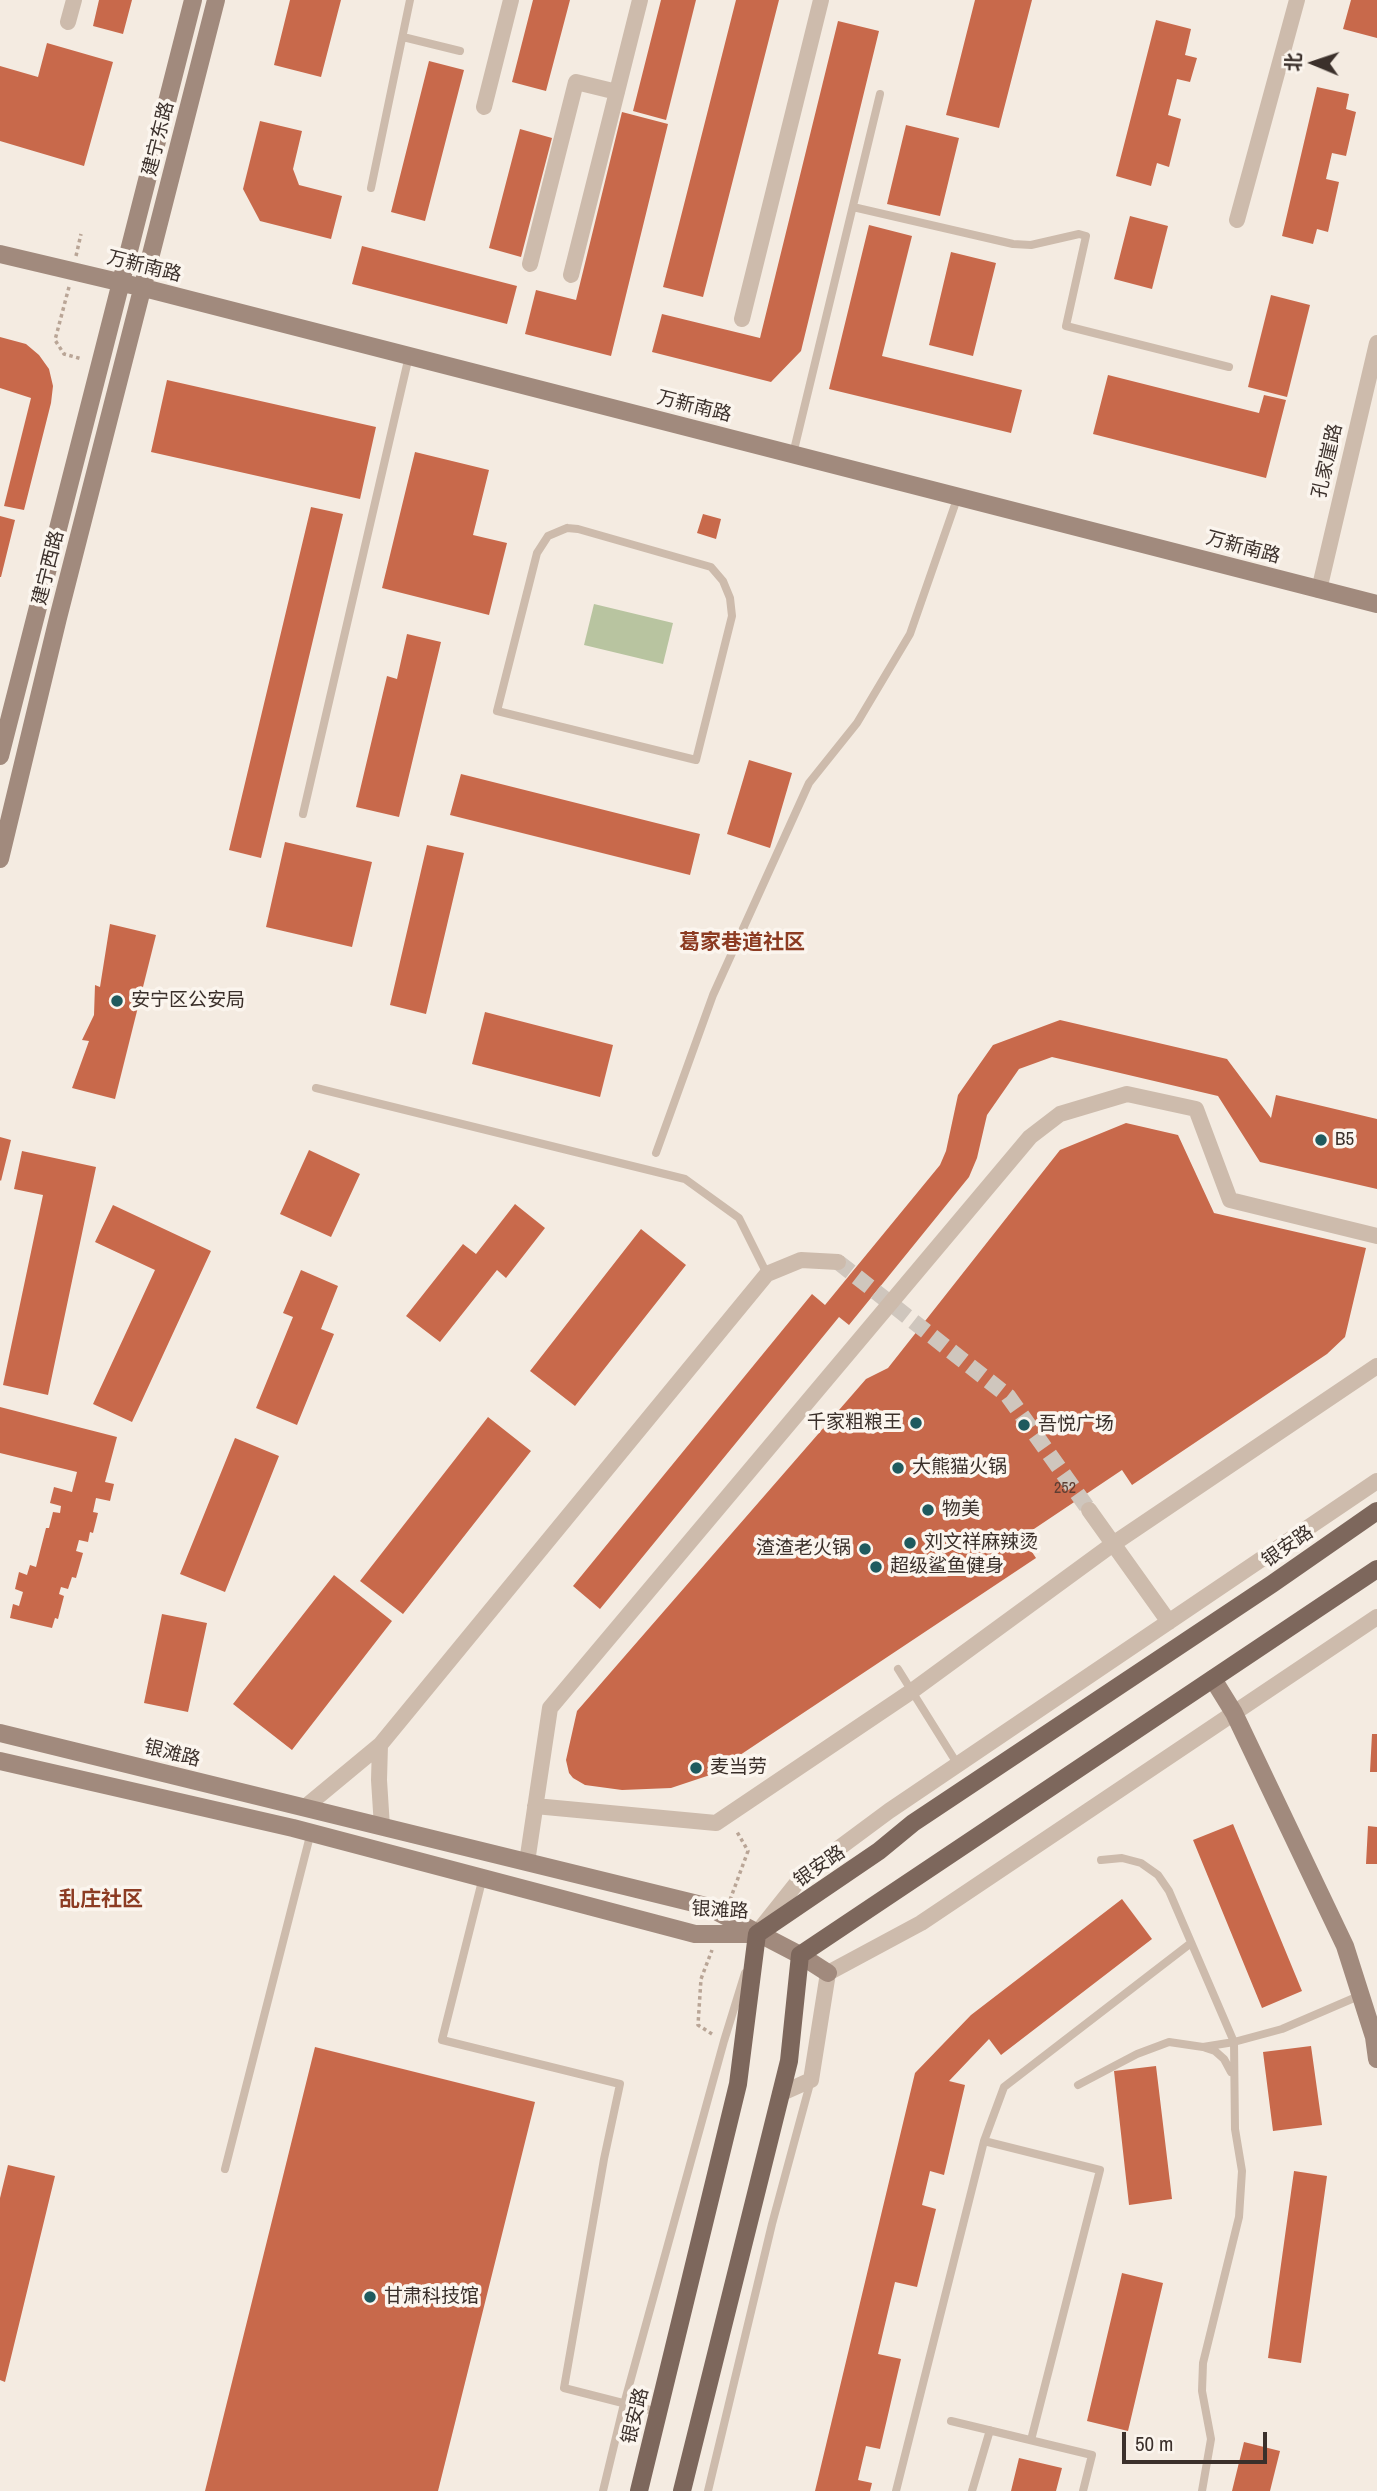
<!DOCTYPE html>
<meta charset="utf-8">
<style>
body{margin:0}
#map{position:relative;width:1377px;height:2491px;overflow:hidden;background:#f4ebe1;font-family:"Archivo Narrow","Noto Sans SC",sans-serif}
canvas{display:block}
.north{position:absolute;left:1279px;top:28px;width:70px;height:70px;-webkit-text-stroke:5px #fbf5ee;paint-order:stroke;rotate:272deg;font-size:19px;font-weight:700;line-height:28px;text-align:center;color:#3b302b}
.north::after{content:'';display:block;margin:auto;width:24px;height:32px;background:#3b302b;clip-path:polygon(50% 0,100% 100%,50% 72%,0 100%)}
.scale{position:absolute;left:1122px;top:2432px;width:145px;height:32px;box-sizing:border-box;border:4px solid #3b302b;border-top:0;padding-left:9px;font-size:21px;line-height:24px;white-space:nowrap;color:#3b302b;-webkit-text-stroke:5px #fbf5ee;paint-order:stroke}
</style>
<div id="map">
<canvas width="1377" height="2491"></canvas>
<div class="north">北</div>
<div class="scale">50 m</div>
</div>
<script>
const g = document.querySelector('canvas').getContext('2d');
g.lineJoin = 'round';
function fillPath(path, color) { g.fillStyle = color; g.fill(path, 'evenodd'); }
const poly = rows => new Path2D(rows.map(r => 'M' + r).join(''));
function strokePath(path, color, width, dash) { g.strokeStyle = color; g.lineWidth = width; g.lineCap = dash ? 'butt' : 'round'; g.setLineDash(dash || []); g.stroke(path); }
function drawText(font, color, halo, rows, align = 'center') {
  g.font = font + ' "Archivo Narrow","Noto Sans SC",sans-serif'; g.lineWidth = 7; g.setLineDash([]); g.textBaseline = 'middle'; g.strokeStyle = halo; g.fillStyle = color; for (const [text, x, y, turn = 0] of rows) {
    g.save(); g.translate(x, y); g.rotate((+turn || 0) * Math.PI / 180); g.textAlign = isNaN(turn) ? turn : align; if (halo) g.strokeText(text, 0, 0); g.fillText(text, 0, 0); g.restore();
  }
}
fillPath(poly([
 [594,604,673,623,663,664,584,645]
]), '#b8c4a0');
fillPath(poly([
 [99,0,132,0,123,34,93,26],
 [290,0,341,0,321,77,274,65],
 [533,0,570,0,546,91,512,82],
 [661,0,696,0,666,120,633,111],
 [736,0,779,0,703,297,663,287],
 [975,0,1032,0,999,128,946,115],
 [1351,0,1377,0,1377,38,1343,29],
 [1156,20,1191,29,1185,55,1197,58,1190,82,1177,79,1168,115,1181,119,1169,167,1157,163,1151,186,1116,176],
 [838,21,879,31,801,351,771,382,652,352,662,314,760,338],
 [47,43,113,62,84,166,0,141,0,66,38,77],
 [429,61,464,70,425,221,391,212],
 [1317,87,1349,94,1346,109,1356,112,1346,156,1332,153,1326,179,1339,182,1328,232,1317,229,1313,244,1282,236],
 [622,112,668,124,611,356,525,334,536,290,576,300],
 [260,121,302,131,293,169,299,185,342,196,331,239,260,221,243,189],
 [906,125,959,138,940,216,887,204],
 [520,129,552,138,521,257,489,248],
 [1130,216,1168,226,1152,289,1114,279],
 [869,225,912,236,882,356,1022,390,1011,433,829,389],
 [362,246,517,286,507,324,352,284],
 [951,252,996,263,973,356,929,345],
 [1271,295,1310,305,1287,397,1248,387],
 [0,337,26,344,39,355,49,369,53,386,51,403,24,510,4,506,31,398,0,388],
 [1108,375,1259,413,1264,395,1286,400,1266,478,1093,434],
 [167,380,376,427,360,499,151,452],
 [415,452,489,470,473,535,507,543,489,615,382,588],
 [311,507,343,514,261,858,229,850],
 [703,514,721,519,716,539,697,533],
 [0,516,15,520,1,577,0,577],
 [407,634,441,642,399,817,356,807,387,676,397,679],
 [749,760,792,773,770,848,727,834],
 [461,774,700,834,690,875,450,815],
 [285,842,372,862,352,947,266,927],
 [427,845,464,853,426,1014,390,1005],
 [110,924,156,935,115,1099,72,1088,89,1041,82,1040,94,1015,95,985,100,987],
 [485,1012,613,1045,600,1097,472,1064],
 [1060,1020,1227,1059,1271,1118,1276,1095,1377,1119,1377,1189,1260,1162,1218,1096,1052,1057,1019,1069,987,1115,977,1158,969,1177,849,1325,839,1317,600,1609,573,1586,812,1294,825,1305,940,1165,946,1151,958,1095,993,1045],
 [1126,1123,1178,1135,1214,1213,1366,1248,1345,1337,1327,1354,1132,1485,1122,1470,1022,1537,1036,1558,710,1775,671,1788,622,1790,585,1785,573,1778,569,1773,566,1760,577,1711,866,1379,888,1368,1060,1150],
 [0,1137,11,1140,1,1181,0,1180],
 [309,1150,360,1174,331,1237,280,1214],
 [22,1151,96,1167,48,1395,3,1385,43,1195,14,1189],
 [515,1204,545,1228,506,1278,497,1270,440,1342,406,1316,463,1244,476,1254],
 [113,1205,211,1251,132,1422,93,1404,155,1270,95,1242],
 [641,1229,686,1265,575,1406,530,1371],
 [301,1270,338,1286,321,1329,334,1334,297,1425,256,1408,293,1317,283,1313],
 [0,1407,117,1437,105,1482,114,1484,110,1501,96,1498,93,1512,98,1513,93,1533,90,1532,88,1542,79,1540,76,1551,83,1553,76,1578,72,1577,68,1589,61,1587,59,1594,64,1596,58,1619,55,1618,52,1628,10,1618,13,1604,19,1606,23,1592,15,1589,19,1572,27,1575,30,1565,36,1567,46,1528,49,1528,53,1512,60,1513,61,1506,50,1503,54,1487,72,1492,77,1472,0,1453],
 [488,1417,531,1451,403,1614,360,1581],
 [235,1438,279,1456,225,1592,180,1574],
 [334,1575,392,1621,292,1750,233,1704],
 [162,1614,207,1623,188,1712,144,1703],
 [1372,1734,1377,1734,1377,1772,1370,1772],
 [1233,1824,1302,1991,1262,2008,1193,1840],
 [1368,1826,1377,1827,1377,1864,1366,1864],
 [1122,1899,1152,1939,1001,2055,989,2039,949,2081,965,2085,944,2175,930,2171,922,2205,936,2209,917,2287,895,2282,878,2354,901,2359,880,2449,866,2446,858,2480,872,2483,870,2491,815,2491,915,2073,971,2015],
 [1311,2046,1322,2125,1273,2131,1263,2052],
 [315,2047,535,2102,438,2491,205,2491],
 [1156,2066,1172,2199,1129,2205,1114,2071],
 [8,2165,55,2176,5,2382,0,2380,0,2198],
 [1294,2171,1327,2176,1301,2363,1268,2358],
 [1122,2273,1163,2283,1128,2431,1087,2421],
 [1244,2442,1280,2451,1270,2491,1232,2491],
 [1019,2458,1062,2468,1056,2491,1011,2491]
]), '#c8694b');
strokePath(poly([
 [838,1262,1008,1396,1089,1510]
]), '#cfc6bd', 16, [16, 8]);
strokePath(poly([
 [76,256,81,234],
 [69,287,55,340,64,354,82,359],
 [730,1900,748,1851,736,1830],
 [712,2034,698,2025,701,1979,712,1950]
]), '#b9a596', 3.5, [3.5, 3.5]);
strokePath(poly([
 [403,37,460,51],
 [371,188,410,0],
 [853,207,1013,244,1031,245,1079,234,1086,236,1066,326,1229,367],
 [793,454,880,94],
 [567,528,578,529,711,567,723,581,730,598,732,616,696,760,497,711,537,553,548,536,567,528],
 [303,814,409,356],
 [316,1088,685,1179,739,1218,767,1274],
 [656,1153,713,995,809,783,857,723,910,634,958,496],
 [898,1669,958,1765],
 [1101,1860,1122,1858,1141,1863,1158,1875,1169,1891,1234,2042,1235,2129,1242,2171,1239,2217,1203,2363,1202,2391,1211,2439,1202,2491],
 [483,1877,442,2040,620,2084,604,2159,564,2388,658,2412],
 [1206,2048,1215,2051,1224,2059,1231,2072],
 [1078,2085,1137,2054,1169,2042,1203,2047,1234,2042,1282,2029,1361,1995],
 [984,2141,1100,2170,1031,2440],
 [225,2169,311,1832],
 [951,2421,1092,2455,1083,2491],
 [603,2491,624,2404,724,2041,745,1973],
 [708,2491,772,2224,811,2080],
 [896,2491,984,2141,1004,2087,1191,1943],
 [972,2491,990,2430]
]), '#cdbbac', 8);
strokePath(poly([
 [68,22,74,0],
 [484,107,511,0],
 [1237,220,1297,0],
 [530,264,576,82,617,92],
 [571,275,640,0],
 [742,319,821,0],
 [1319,590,1377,343],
 [1089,1510,1169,1622],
 [380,1745,379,1780,382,1827],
 [535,1806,716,1823,912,1691,1113,1544,1377,1366],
 [304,1808,380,1745,767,1274,801,1260,838,1262],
 [527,1862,550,1708,1030,1137,1060,1114,1127,1094,1196,1109,1230,1200,1377,1236],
 [761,1928,804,1874,889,1811,1377,1481],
 [780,2094,811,2080,828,1973,921,1923,1377,1617]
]), '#cdbbac', 16);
strokePath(poly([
 [0,254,144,288,1377,604],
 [0,756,193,0],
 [0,859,58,618,216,0],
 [1213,1679,1234,1713,1345,1946,1374,2037,1377,2059],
 [0,1733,706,1906,800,1955,828,1973],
 [0,1761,293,1828,695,1934,752,1934]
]), '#a18a7d', 18);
strokePath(poly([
 [639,2491,738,2084,757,1934,879,1851,913,1823,1272,1584,1377,1511],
 [682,2491,789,2061,800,1955,1377,1569]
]), '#7d675c', 18);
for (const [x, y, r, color] of [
 [117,1001,7,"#1f5a5e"],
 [1321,1140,7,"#1f5a5e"],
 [916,1423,7,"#1f5a5e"],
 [1024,1425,7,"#1f5a5e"],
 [898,1468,7,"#1f5a5e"],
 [928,1510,7,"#1f5a5e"],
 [910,1543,7,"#1f5a5e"],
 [865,1549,7,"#1f5a5e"],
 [876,1567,7,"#1f5a5e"],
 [696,1768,7,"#1f5a5e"],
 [370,2297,7,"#1f5a5e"]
]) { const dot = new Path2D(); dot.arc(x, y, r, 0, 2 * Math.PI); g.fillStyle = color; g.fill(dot); strokePath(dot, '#fbf5ee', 2.5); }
drawText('16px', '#5e3e33', null, [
 ["252",1065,1489]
]);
drawText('19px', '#3b302b', '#fbf5ee', [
 ["建宁东路",159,139,-76],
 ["万新南路",144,267,14],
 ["万新南路",694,407,14],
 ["孔家崖路",1328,461,-77],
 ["万新南路",1243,548,15],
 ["建宁西路",49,568,-76],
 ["银安路",1288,1547,-35],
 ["银滩路",172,1754,14],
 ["银安路",820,1867,-35],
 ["银滩路",720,1911,3],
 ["银安路",636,2416,-76]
]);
drawText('19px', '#3b302b', '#fbf5ee', [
 ["安宁区公安局",131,1001],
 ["B5",1335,1140],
 ["千家粗粮王",902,1423,"right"],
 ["吾悦广场",1038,1425],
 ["大熊猫火锅",912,1468],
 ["物美",942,1510],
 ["刘文祥麻辣烫",924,1543],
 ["渣渣老火锅",851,1549,"right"],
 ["超级鲨鱼健身",890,1567],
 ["麦当劳",710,1768],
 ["甘肃科技馆",384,2297]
], 'left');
drawText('bold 21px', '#8c3b22', '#fbf5ee', [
 ["葛家巷道社区",742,943],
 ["乱庄社区",101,1900]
]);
</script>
